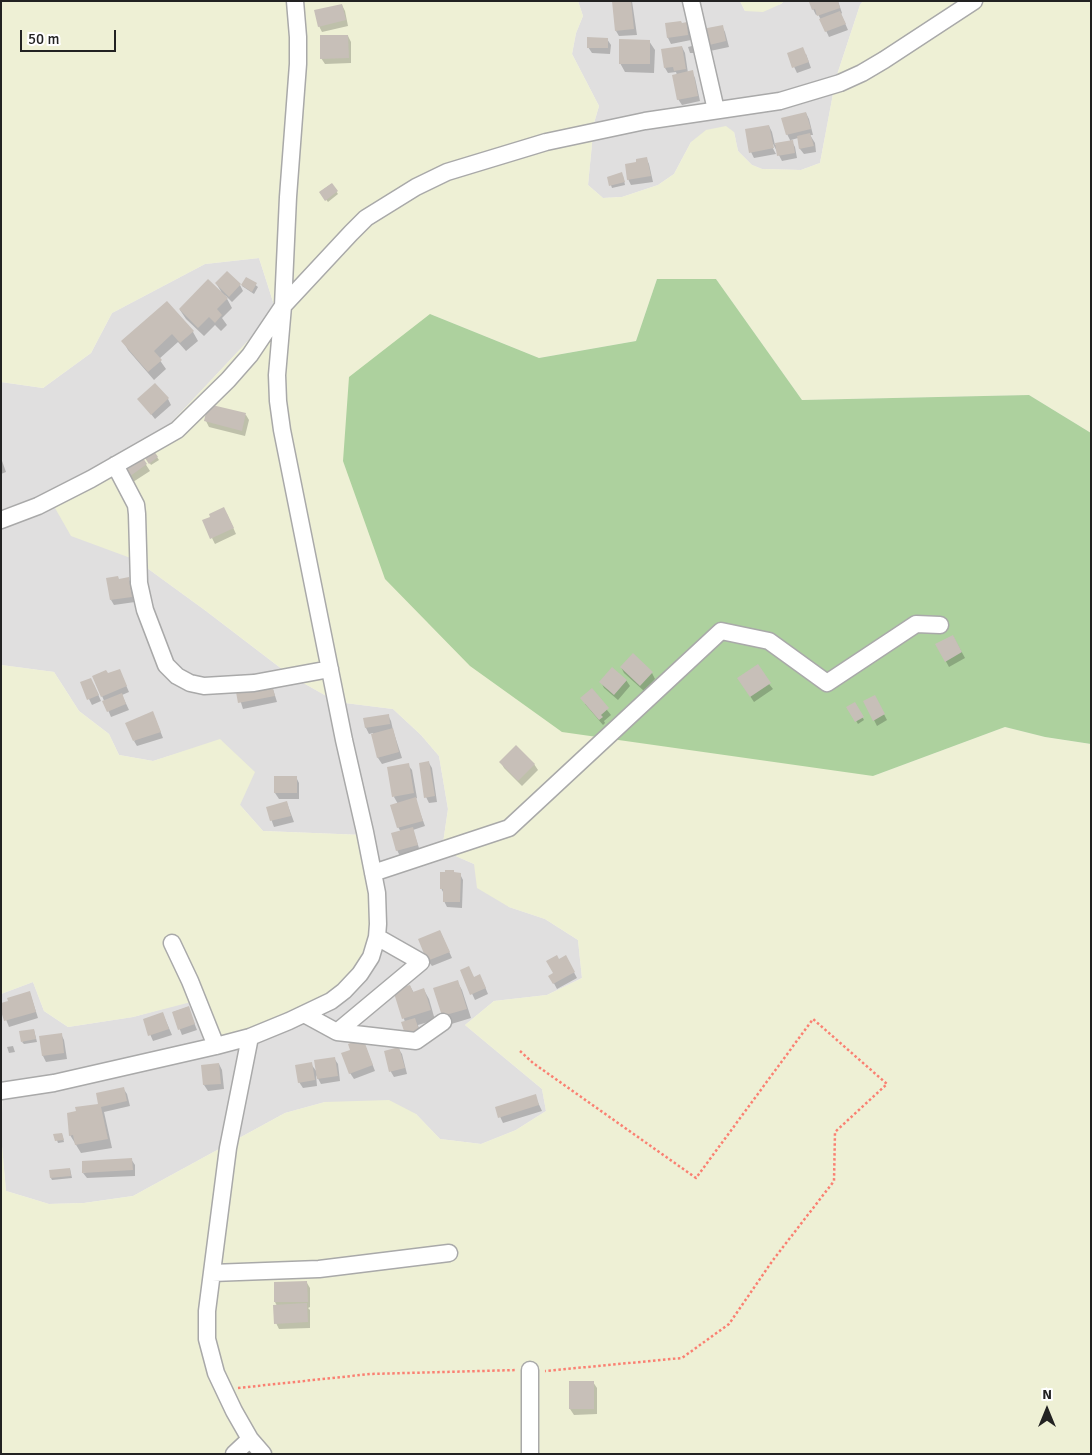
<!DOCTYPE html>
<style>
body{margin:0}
#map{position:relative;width:1092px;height:1455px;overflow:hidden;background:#f2efe9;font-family:Signika,sans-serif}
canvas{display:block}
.frame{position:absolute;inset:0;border:2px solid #222;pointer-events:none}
.north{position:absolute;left:1022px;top:1385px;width:50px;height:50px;-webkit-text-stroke:4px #fff;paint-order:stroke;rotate:0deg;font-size:14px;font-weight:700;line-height:20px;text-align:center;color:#222}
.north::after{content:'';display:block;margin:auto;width:18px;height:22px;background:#222;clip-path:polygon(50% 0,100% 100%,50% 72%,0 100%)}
.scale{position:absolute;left:20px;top:30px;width:96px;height:22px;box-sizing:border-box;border:2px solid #222;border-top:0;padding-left:6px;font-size:15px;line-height:18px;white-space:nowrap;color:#222;-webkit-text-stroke:4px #fff;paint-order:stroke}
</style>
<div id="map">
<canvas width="1092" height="1455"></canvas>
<div class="frame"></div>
<div class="north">N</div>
<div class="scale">50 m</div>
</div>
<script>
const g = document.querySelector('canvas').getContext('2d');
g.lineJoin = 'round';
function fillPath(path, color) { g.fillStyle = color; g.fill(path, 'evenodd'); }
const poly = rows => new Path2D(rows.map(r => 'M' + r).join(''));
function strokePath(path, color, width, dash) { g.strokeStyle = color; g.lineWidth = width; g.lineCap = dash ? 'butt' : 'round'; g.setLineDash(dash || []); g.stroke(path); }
fillPath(poly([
 [578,1,740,1,745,11,781,4,784,1,863,1,860,5,836,78,820,163,801,170,762,169,752,165,738,151,734,132,691,142,674,174,658,185,622,197,603,198,588,185,594,123,599,106,572,54,576,33,583,16],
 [259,258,276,311,168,426,136,560,206,611,291,676,337,702,393,709,421,735,439,756,448,809,442,850,474,864,509,907,545,919,578,940,582,978,547,995,494,1001,465,1025,542,1089,546,1111,516,1130,481,1144,440,1139,416,1114,349,1102,325,1102,285,1113,133,1196,84,1203,49,1204,6,1191,1,1135,3,1091,1,1091,1,994,33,982,44,1011,68,1027,133,1017,195,1000,363,835,263,831,240,805,221,740,153,761,119,755,109,734,79,711,54,672,1,665,1,382,43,388,91,353,112,313,205,264]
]), '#e0dfdf');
fillPath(poly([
 [1,1,578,1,583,16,576,33,572,54,599,106,594,123,588,185,603,198,622,197,658,185,674,174,691,142,706,130,726,126,734,132,738,151,752,165,762,169,801,170,820,163,836,78,860,5,863,1,1091,1,1091,433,1029,395,802,400,716,279,657,279,636,341,539,358,430,314,873,776,1005,727,1045,737,1091,744,1091,1454,1,1454,1,1135,6,1191,49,1204,84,1203,133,1196,285,1113,325,1102,389,1100,416,1114,440,1139,481,1144,516,1130,546,1111,542,1089,465,1025,494,1001,547,995,582,978,578,940,545,919,509,907,477,888,474,864,442,850,448,809,439,756,421,735,393,709,337,702,291,676,206,611,136,560,71,536,51,501,168,426,276,311,259,258,205,264,112,313,91,353,43,388,1,382],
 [740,1,784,1,781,4,763,12,745,11],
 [1,665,54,672,79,711,109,734,119,755,153,761,220,739,255,772,240,805,263,831,363,835,381,923,357,980,222,1046,195,1001,133,1017,68,1027,44,1011,33,982,1,994]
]), '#eef0d5');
fillPath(poly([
 [657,279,716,279,802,400,1029,395,1091,433,1091,744,1045,737,1005,727,873,776,562,732,470,666,385,579,343,461,349,377,430,314,539,358,636,341]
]), '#add19e');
fillPath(poly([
 [613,1,632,1,637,35,619,36,616,31],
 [815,1,838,1,842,13,841,14,848,30,829,37,818,14,816,15,813,9],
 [342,5,345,11,348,26,322,32,319,26],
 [686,23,689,29,691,40,671,44,668,38,666,24],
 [722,26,725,32,729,47,710,51,706,45],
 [348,36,351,42,351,63,325,64,321,58],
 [607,39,611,45,610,54,592,53,588,47],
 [649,41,655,50,654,73,625,72,620,63],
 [692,46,694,53,690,53,688,47],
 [682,47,685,53,688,73,692,72,695,78,700,101,682,105,678,99,677,75,676,72,668,73,665,68],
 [788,54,806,54,811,68,797,73],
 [806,113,809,119,813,135,810,135,815,143,816,152,804,154,800,149,798,138,791,140,795,147,797,158,782,161,772,142,770,143,776,154,754,158,751,152,769,126,772,132,775,145,791,142,787,134],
 [646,158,649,164,653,182,631,185,628,179,637,163],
 [623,176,625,185,612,188,608,177],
 [331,184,338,194,328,202,320,192],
 [247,278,258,287,254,294,242,286],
 [216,283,240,285,243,291,232,302,225,295,232,308,222,318,227,325,221,331,215,325,204,336,186,319,180,310,222,293],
 [167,302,193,332,198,341,186,351,178,342,159,359,166,369,154,380,128,350,123,341],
 [139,399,168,399,171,405,155,419],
 [246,415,249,420,245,436,209,427,206,421],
 [152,450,159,460,151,465,145,455],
 [141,457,150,471,133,482,128,474],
 [1,458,6,472,1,474],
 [227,514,236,534,215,544,212,538],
 [128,579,132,584,135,602,114,605,111,600,119,580],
 [953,636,965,658,949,667,937,645],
 [633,655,652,673,655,679,644,691,624,673,621,667],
 [122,676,129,692,122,695,129,710,111,717,102,696],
 [626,680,630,686,618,700,604,688,601,682],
 [81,683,94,685,101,701,92,705],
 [742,684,769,684,773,689,754,702],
 [272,686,277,702,243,709,238,693],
 [591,690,611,715,604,721,605,723,603,725,585,704],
 [875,697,887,720,877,726,865,702],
 [855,704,864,720,858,724,848,707],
 [388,715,391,721,393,730,402,758,382,764,378,758,373,733,369,734,366,728,364,719],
 [155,718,163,738,137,746,134,741],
 [501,762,534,764,538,770,522,786,504,768],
 [429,763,432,768,437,802,429,803,426,797],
 [408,765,412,770,417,798,415,799,425,826,413,830,420,851,400,856,397,850,401,832,398,827,398,804,394,797],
 [296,777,299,783,299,799,279,799,275,793],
 [287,803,294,822,274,827,267,808],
 [454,874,460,874,463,880,462,908,447,907,444,901,444,894,441,888],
 [440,931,452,958,432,966,428,961],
 [566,957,577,978,557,989,550,976,554,974,559,961],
 [461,970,483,982,488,994,475,1000],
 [457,981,462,990,471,1018,448,1025,443,1016],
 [410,986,414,993,424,990,429,999,435,1020,418,1025,421,1036,406,1034,405,1022,395,991],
 [30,993,38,1018,9,1027,1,1007],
 [188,1007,197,1030,182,1035,173,1012],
 [163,1014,172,1035,153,1041,144,1020],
 [34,1030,37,1042,24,1044,22,1042],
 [61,1034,64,1040,67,1059,46,1062,43,1056,40,1037],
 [363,1040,375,1071,354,1079,350,1073,352,1050],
 [13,1046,15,1052,9,1053,7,1047],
 [398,1048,402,1054,407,1074,394,1077,391,1072,385,1052],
 [334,1058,338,1064,340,1081,321,1084,316,1075,317,1086,303,1088,299,1082,311,1064,317,1072],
 [219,1064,222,1070,224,1089,208,1091,204,1085,202,1066],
 [123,1088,127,1094,130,1106,104,1112,112,1148,81,1153,70,1135,100,1105],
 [535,1096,542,1111,503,1123,496,1108],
 [62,1134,64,1142,58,1143,55,1135],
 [131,1159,135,1165,135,1176,87,1178,83,1173],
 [70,1169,72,1178,52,1180,51,1178,50,1171],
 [275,1283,307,1283,310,1288,310,1307,308,1308,310,1310,310,1328,279,1329,276,1323,277,1306,275,1302],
 [593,1382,597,1388,597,1414,574,1415,570,1409]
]), '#0003');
fillPath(poly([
 [612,1,631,1,634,29,615,31],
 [811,1,838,1,840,8,817,16,815,9,812,10,809,2],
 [342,4,346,20,318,27,314,10],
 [840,11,846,24,825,32,819,19],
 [681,21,682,23,687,22,688,35,667,38,665,23],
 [723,25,726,41,705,46,702,29],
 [320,35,348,35,349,58,320,59],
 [587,37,608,38,608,48,587,48],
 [619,39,650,40,650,64,619,64],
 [682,46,686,69,674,71,673,67,664,68,661,49],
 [803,47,809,62,792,68,787,53],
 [693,70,698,96,677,100,672,75],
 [806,112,811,129,786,135,781,118],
 [769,125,774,148,749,153,745,129],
 [810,133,814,146,799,149,797,136],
 [793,140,795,153,777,156,775,143],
 [647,157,651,176,627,180,625,164,636,162,636,159],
 [622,172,625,182,609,186,607,177],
 [332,183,338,191,325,201,319,192],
 [227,271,241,284,229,297,215,283],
 [246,277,257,283,252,292,241,285],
 [208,279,228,298,217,309,222,315,215,323,209,317,198,328,179,309],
 [167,301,194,331,180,343,172,334,154,351,162,360,148,372,121,341],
 [155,383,169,398,151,415,137,399],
 [208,404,246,413,242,431,204,421],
 [152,448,158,457,149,464,143,455],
 [141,455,147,464,129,477,123,468],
 [224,507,234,528,210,539,202,520,210,517,209,514],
 [118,576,119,579,129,577,132,597,110,600,106,578],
 [953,635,962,652,945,662,935,644],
 [633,653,653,672,640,686,620,667],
 [758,664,771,683,750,697,737,678],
 [612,667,627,680,614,695,599,682],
 [120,669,127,686,101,697,92,676,106,670,108,673],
 [91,678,99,695,87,700,80,682],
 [272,685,275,696,238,703,236,692],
 [592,688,609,708,601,715,603,717,599,720,580,698],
 [122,693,126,704,107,712,102,701],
 [875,695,885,714,873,721,863,701],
 [855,702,864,717,855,722,846,707],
 [153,711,161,732,133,741,125,723],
 [389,714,390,724,365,728,363,718],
 [393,728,399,752,377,758,371,734],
 [516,745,535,764,518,781,499,762],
 [429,761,435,796,424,798,419,763],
 [409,763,414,793,392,797,387,767],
 [274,776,297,776,297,793,274,793],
 [416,797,423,821,397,828,390,805],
 [287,801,291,816,270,821,266,807],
 [413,827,418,845,396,851,391,833],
 [445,870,454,870,454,872,461,873,460,902,443,902,443,889,440,889,440,872,445,872],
 [440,930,450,952,427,961,418,939],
 [557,955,559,959,566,955,575,972,553,984,548,976,553,973,546,961],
 [469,966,474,977,480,974,486,988,470,995,460,970],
 [458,980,467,1009,442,1016,433,988],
 [410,985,413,992,424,988,431,1010,402,1019,393,990],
 [30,991,36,1012,4,1021,1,1011,1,1003,8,1001,7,998],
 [189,1006,195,1024,178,1030,172,1012],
 [163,1012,169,1029,148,1036,143,1019],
 [415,1018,419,1030,405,1034,401,1022],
 [34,1029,36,1039,21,1042,19,1031],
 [62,1033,64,1053,42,1056,39,1036],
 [363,1038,373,1065,349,1074,341,1053,350,1050,348,1044],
 [399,1047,405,1068,389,1072,384,1051],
 [335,1057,338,1076,317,1079,314,1060],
 [312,1062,315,1080,298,1083,295,1065],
 [219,1063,221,1084,203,1085,201,1065],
 [124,1087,127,1101,101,1107,108,1139,75,1145,73,1135,69,1136,67,1113,76,1111,75,1107,98,1104,96,1093],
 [536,1094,539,1105,498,1118,495,1107],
 [62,1133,64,1140,55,1141,53,1134],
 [132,1158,133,1170,82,1173,82,1161],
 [70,1168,71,1176,50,1178,49,1170],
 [307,1281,308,1302,274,1302,274,1282],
 [307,1303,308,1322,274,1324,273,1305],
 [569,1381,594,1381,594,1409,569,1409]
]), '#c7bfb8');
const minor = poly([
 [691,1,716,110],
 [115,465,136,505,137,514,139,583,145,610,166,665,177,676,190,683,204,686,254,683,330,669],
 [1,520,38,506,91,479,177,430,228,380,250,355,283,306,351,233,366,218,416,187,447,172,546,142,645,121,780,101,840,83,862,73,884,60,974,1],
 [373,873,509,828,721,631,769,641,827,683,916,624,940,625],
 [172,943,190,981,216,1046],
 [304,1014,337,1032,416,1041,443,1022],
 [337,1032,421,962,377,937],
 [250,1037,228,1148,207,1311,207,1339,216,1373,234,1411,250,1439,263,1454],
 [1,1091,54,1083,216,1046,250,1037,289,1021,331,1001,344,991,360,974,371,957,377,937,378,924,377,893,365,832,344,740,282,430,278,401,277,375,283,306,288,197,298,64,298,37,295,1],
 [212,1273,319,1269,449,1253],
 [530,1370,530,1454],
 [234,1454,250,1439]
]);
strokePath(minor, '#a9a9a9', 19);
strokePath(poly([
 [520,1051,533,1063,696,1178,813,1019,887,1084,835,1132,834,1181,773,1260,729,1324,682,1358,545,1371],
 [238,1388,370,1374,517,1370]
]), '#fa8072', 2.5, [2.5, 2.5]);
strokePath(minor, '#fff', 16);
</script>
